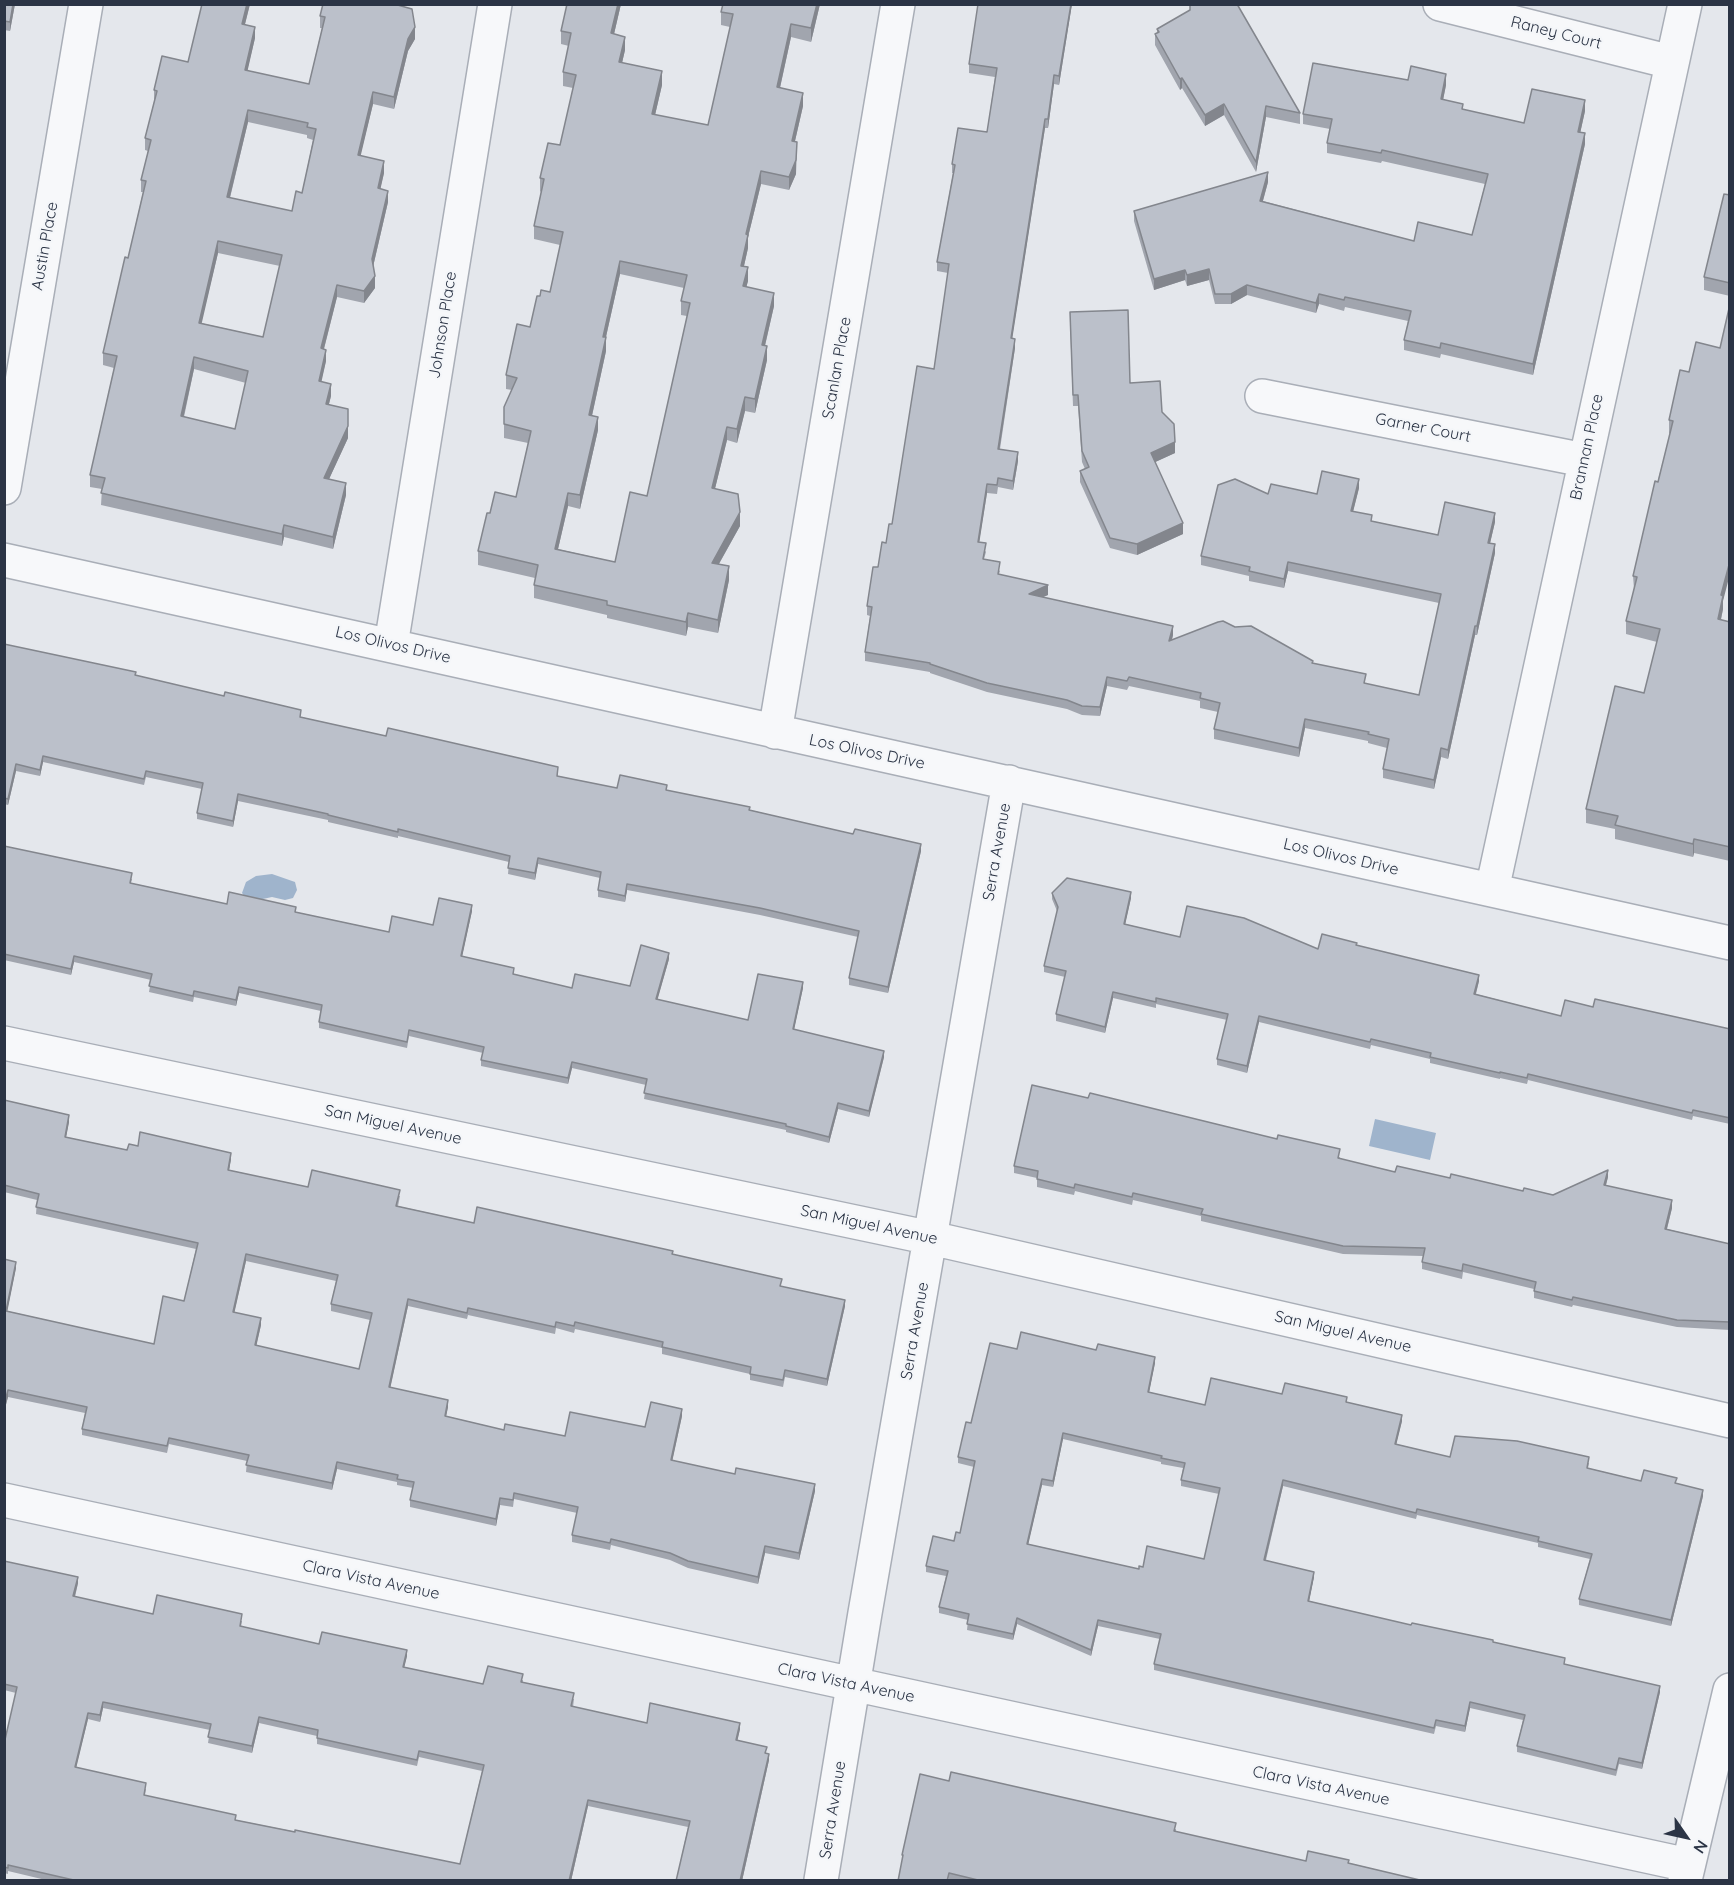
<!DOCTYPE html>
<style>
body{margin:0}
#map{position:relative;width:1734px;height:1885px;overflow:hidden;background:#e4e7ec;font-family:Quicksand,sans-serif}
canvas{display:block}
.frame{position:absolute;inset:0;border:6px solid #2b3445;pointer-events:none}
.north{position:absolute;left:1656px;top:1807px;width:60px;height:60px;-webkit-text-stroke:4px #f4f6f9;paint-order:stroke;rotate:124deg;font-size:16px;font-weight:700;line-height:24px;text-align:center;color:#2b3445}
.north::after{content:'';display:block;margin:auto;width:21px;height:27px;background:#2b3445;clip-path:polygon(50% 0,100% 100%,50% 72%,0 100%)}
</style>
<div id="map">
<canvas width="1734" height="1885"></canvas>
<div class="frame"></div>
<div class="north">N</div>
</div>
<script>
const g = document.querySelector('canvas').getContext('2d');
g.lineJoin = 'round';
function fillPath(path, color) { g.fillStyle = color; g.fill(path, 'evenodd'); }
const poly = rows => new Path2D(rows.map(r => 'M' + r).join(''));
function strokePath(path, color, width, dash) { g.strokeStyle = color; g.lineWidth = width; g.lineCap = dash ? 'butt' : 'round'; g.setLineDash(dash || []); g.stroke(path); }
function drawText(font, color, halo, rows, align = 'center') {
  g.font = font + ' Quicksand,sans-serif'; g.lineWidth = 4.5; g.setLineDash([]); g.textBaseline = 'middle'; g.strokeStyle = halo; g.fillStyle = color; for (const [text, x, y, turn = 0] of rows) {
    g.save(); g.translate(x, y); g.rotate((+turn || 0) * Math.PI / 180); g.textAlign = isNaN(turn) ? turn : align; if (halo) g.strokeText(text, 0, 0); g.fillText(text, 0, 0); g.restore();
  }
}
fillPath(poly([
 [272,874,295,882,297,890,293,898,285,900,272,897,249,902,242,893,246,882,256,876],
 [1375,1119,1436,1133,1430,1160,1369,1146]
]), '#9fb4cc');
const street = poly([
 [1440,4,1671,62],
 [1262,396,1584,460],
 [4,488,86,4],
 [4,560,1730,943],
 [391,645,495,4],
 [775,732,898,4],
 [1492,890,1685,4],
 [4,1043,931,1238,1730,1421],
 [4,1500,1688,1865],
 [821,1880,865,1613,1009,782],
 [1685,1880,1730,1690]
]);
strokePath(street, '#a9aeb7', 36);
strokePath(street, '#f7f8fa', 33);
fillPath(poly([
 [4,4,15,4,10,31,4,30],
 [202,4,250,4,245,24,255,38,247,71,309,84,322,28,320,28,320,16,415,39,408,51,394,109,373,104,360,156,384,173,380,189,388,202,373,267,375,288,364,303,337,297,324,349,326,361,321,381,331,396,329,404,348,438,329,479,346,495,333,549,284,537,282,546,101,505,102,489,90,487,90,475,114,368,103,365,103,353,128,258,143,192,141,192,141,180,148,151,145,150,145,138,154,102,154,90,188,62],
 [248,122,307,135,307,138,313,140,302,193,292,211,230,198],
 [218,253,280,266,263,337,201,323],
 [194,369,246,383,235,429,184,417],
 [567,4,621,4,614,34,625,50,622,63,662,85,655,115,708,125,730,27,721,25,721,12,723,4,820,4,811,42,791,37,780,88,803,106,795,141,796,174,789,190,761,184,748,237,748,248,744,266,748,281,746,287,774,306,765,346,767,360,755,413,745,411,737,443,727,440,715,488,740,526,719,564,729,580,718,633,688,627,686,636,607,618,607,615,534,598,534,585,535,578,478,565,478,551,490,513,516,497,528,443,504,438,504,407,512,390,506,389,506,375,530,327,540,296,550,292,560,245,534,239,534,226,541,192,540,191,540,178,560,145,573,88,563,86,563,72,569,46,561,44,561,31],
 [620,274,684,288,681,301,681,315,687,316,647,496,615,562,558,549,568,506,580,509,598,430,592,416,606,351,606,337],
 [1072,4,1059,85,1054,84,1048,128,1045,128,1012,338,1015,348,1000,449,1018,461,1013,490,998,487,997,494,987,493,979,542,986,552,984,559,1000,571,999,574,1048,595,1042,597,1173,635,1172,640,1313,663,1366,684,1419,695,1439,603,1288,571,1284,588,1249,581,1249,576,1201,565,1201,556,1268,494,1317,494,1359,488,1353,511,1372,521,1438,535,1495,522,1490,543,1495,553,1477,635,1475,635,1448,759,1441,757,1434,789,1383,778,1383,769,1387,748,1368,743,1368,741,1305,728,1299,757,1214,739,1214,729,1218,712,1200,708,1200,701,1129,686,1127,690,1107,686,1100,716,1082,715,1067,709,987,692,930,673,930,672,865,661,865,652,870,616,867,615,867,606,878,567,892,524,934,369,948,273,937,271,937,262,953,173,952,173,952,164,987,132,995,77,969,73,969,64],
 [1190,11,1300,113,1300,124,1266,117,1256,172,1224,115,1205,126,1182,88,1180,90,1155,45,1155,34,1157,33,1157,29],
 [1408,80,1446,85,1443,100,1463,110,1524,123,1585,111,1580,133,1585,144,1533,375,1441,354,1440,358,1404,350,1404,340,1408,321,1345,307,1344,311,1319,304,1316,313,1247,295,1231,304,1215,304,1209,280,1187,286,1185,280,1154,290,1134,221,1134,211,1268,182,1263,201,1414,241,1472,235,1485,184,1382,161,1381,163,1327,153,1327,143,1330,129,1303,124,1303,114],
 [1730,195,1730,296,1704,290,1704,277],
 [1070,323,1130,383,1162,412,1175,453,1155,462,1183,534,1137,555,1110,548,1080,482,1080,471,1085,469,1082,462,1078,406,1073,406],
 [1720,348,1723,601,1723,609,1721,620,1730,622,1730,861,1694,853,1693,857,1615,839,1615,829,1586,823,1586,809,1644,693,1657,642,1626,634,1626,621,1634,589,1633,576,1670,434,1669,433,1669,420,1689,372],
 [4,644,136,676,301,717,386,736,558,773,558,776,617,788,667,790,921,851,888,993,849,985,849,978,858,937,760,915,627,890,625,902,598,897,598,890,600,878,538,864,535,880,508,874,509,862,398,836,398,838,328,822,328,820,238,801,233,827,197,819,197,813,202,789,146,777,144,785,43,762,40,776,16,771,8,805,4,804],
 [4,846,132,879,131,883,227,904,296,912,389,932,433,925,472,911,462,956,514,974,572,988,630,986,669,959,657,1000,748,1020,803,988,794,1029,884,1057,869,1117,838,1109,829,1143,786,1132,786,1130,644,1099,646,1085,572,1068,568,1084,481,1066,481,1060,483,1053,409,1036,407,1048,319,1028,319,1022,321,1011,239,993,236,1006,194,997,193,1002,149,992,151,980,74,962,71,975,4,960],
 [1052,893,1131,898,1125,924,1180,937,1318,949,1357,945,1479,981,1476,994,1561,1016,1593,1007,1730,1029,1730,1124,1693,1116,1692,1120,1528,1080,1527,1084,1500,1078,1500,1079,1430,1063,1430,1059,1371,1045,1370,1049,1259,1022,1247,1073,1217,1065,1217,1059,1227,1020,1156,1004,1156,1008,1113,998,1105,1033,1056,1021,1056,1014,1065,977,1044,972,1044,966,1057,911,1052,899],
 [4,1100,69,1122,66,1137,127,1150,138,1146,231,1159,229,1170,308,1187,400,1196,398,1206,474,1223,673,1254,781,1286,845,1306,827,1386,785,1377,783,1387,750,1380,750,1374,662,1354,662,1348,575,1329,574,1333,556,1328,555,1334,468,1315,467,1319,408,1306,390,1388,448,1407,446,1416,504,1430,565,1436,645,1427,682,1416,672,1461,815,1491,799,1560,765,1553,758,1584,688,1568,670,1560,611,1545,610,1550,572,1542,572,1535,577,1513,514,1499,513,1507,500,1505,496,1526,410,1507,410,1500,413,1488,397,1485,397,1482,337,1469,332,1490,246,1472,247,1461,169,1444,167,1453,82,1435,82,1429,85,1413,8,1397,4,1412,4,1259,16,1268,7,1311,154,1344,184,1301,196,1249,36,1214,37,1200,4,1192],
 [246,1261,336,1281,331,1304,331,1311,370,1320,359,1369,256,1346,261,1325,234,1313],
 [1340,1157,1339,1159,1395,1172,1450,1178,1523,1191,1553,1195,1608,1177,1606,1185,1672,1208,1667,1229,1730,1244,1730,1330,1677,1327,1573,1305,1572,1307,1534,1298,1534,1289,1463,1272,1462,1279,1422,1269,1422,1262,1423,1256,1343,1254,1201,1221,1201,1216,1133,1200,1132,1205,1075,1191,1074,1195,1037,1187,1037,1178,1014,1173,1014,1166],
 [1017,1349,1155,1363,1149,1392,1205,1405,1282,1394,1347,1402,1402,1421,1396,1444,1450,1457,1589,1463,1588,1468,1641,1481,1677,1483,1703,1496,1671,1626,1579,1605,1579,1599,1590,1559,1538,1547,1538,1543,1417,1515,1416,1519,1283,1486,1266,1560,1314,1577,1309,1601,1411,1625,1493,1642,1565,1665,1660,1692,1642,1769,1619,1764,1616,1776,1517,1752,1517,1746,1523,1720,1470,1708,1465,1732,1436,1726,1434,1734,1154,1670,1154,1664,1160,1639,1098,1626,1091,1656,1017,1624,1013,1640,967,1630,968,1620,939,1613,939,1607,946,1576,926,1572,926,1566,954,1541,960,1533,974,1467,958,1463,958,1457,971,1423],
 [1063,1439,1161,1462,1161,1464,1183,1468,1181,1480,1181,1486,1219,1494,1204,1559,1143,1567,1139,1569,1028,1544,1042,1485,1053,1487],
 [4,1561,78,1583,75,1597,153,1614,242,1621,241,1627,319,1644,407,1656,404,1667,483,1684,523,1680,523,1682,574,1699,573,1707,647,1723,740,1729,737,1741,767,1754,769,1760,742,1881,676,1881,688,1827,588,1806,571,1881,50,1881,8,1871,8,1874,4,1873,4,1744,16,1693,4,1690],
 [103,1708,210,1730,208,1743,252,1753,259,1723,317,1736,317,1744,417,1766,419,1757,482,1771,460,1864,236,1820,145,1795,146,1789,76,1767,88,1719,100,1722],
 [1176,1829,1176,1832,1306,1861,1349,1863,1424,1881,954,1881,949,1879,902,1861,902,1855]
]), '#a1a5ae');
fillPath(poly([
 [13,4,15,4,10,31,10,22],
 [247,4,250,4,242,36,242,24],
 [618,4,621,4,611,47,611,33],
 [817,4,820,4,811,42,811,28],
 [1071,4,1072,4,1059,85,1059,76],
 [791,24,791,37,777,101,777,87],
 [255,27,255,38,245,82,245,70],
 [415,27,415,39,408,51,394,109,394,97,408,39],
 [625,37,625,50,619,76,619,62],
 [662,71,662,85,652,128,652,114],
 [1446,74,1446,85,1441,110,1441,99],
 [1054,75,1054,84,1048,128,1048,119],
 [1182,78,1182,88,1180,90,1180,79],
 [373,92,373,104,358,167,358,155],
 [803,93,803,106,792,154,792,141],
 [1585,100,1585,111,1578,143,1578,132],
 [1224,104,1224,115,1205,126,1205,115],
 [1266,106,1266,117,1256,172,1256,162],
 [248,110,248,122,227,209,227,197],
 [1045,119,1045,128,1011,347,1011,338],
 [1585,133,1585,144,1533,375,1533,364],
 [797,142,796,174,789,190,789,177],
 [384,161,384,173,378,200,378,188],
 [761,171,761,184,748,237,748,248,741,279,741,266,746,234],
 [1268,172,1268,182,1260,211,1260,201],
 [388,191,388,202,372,271,372,259],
 [218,241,218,253,199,335,199,323],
 [620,261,620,274,603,350,603,337],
 [748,267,748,281,743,300,743,286],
 [1209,269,1209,280,1187,286,1187,275],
 [1185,270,1185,280,1154,290,1154,279],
 [375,276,375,288,364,303,364,291],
 [337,285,337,297,321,360,321,348],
 [1247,285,1247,295,1231,304,1231,294],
 [774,293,774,306,762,358,762,345],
 [1319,294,1319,304,1316,313,1316,303],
 [606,337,606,351,589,429,589,415],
 [1015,339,1015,348,998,458,998,449],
 [767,346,767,360,755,413,755,399],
 [326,350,326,361,319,393,319,381],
 [194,357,194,369,181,428,181,416],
 [331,384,331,396,326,415,326,404],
 [745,397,745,411,737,443,737,429],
 [348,409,348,438,324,490,324,478],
 [598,417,598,430,580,509,580,495],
 [727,427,727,440,712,501,712,488],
 [1175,442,1175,453,1151,464,1151,453],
 [1018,452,1018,461,1013,490,1013,481],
 [1359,479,1359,488,1351,520,1351,511],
 [346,483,346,495,333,549,333,537],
 [987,484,987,493,978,551,978,542],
 [568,493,568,506,555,562,555,549],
 [740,512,740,526,712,576,712,563],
 [1495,513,1495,522,1488,552,1488,543],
 [1183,523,1183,534,1137,555,1137,544],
 [284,525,284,537,282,546,282,534],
 [1495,544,1495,553,1477,635,1477,626],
 [1730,555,1730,574,1723,601,1723,609,1718,632,1718,619,1721,595],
 [1288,562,1288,571,1284,588,1284,579],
 [729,566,729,580,718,633,718,620],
 [1048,585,1048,595,1029,603,1029,594],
 [688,613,688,627,686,636,686,622],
 [1173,626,1173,635,1169,650,1169,641],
 [1475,626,1475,635,1448,759,1448,750],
 [1107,677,1107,686,1100,716,1100,707],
 [1305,719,1305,728,1299,757,1299,748],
 [1441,748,1441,757,1434,789,1434,780],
 [43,756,43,762,40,776,40,770],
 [16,764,16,771,8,805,8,799],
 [238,794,238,801,233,827,233,821],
 [1694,839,1694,853,1693,857,1693,844],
 [921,844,921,851,888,993,888,987],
 [538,858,538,864,535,880,535,873],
 [627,884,627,890,625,902,625,896],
 [1131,892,1131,898,1124,930,1124,924],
 [472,905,472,911,461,962,461,956],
 [669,953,669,959,656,1005,656,999],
 [74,956,74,962,71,975,71,969],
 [1479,975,1479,981,1474,1000,1474,994],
 [803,982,803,988,793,1035,793,1029],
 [239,987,239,993,236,1006,236,1000],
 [1113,992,1113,998,1105,1033,1105,1027],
 [1259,1016,1259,1022,1247,1073,1247,1066],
 [884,1051,884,1057,869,1117,869,1111],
 [572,1062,572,1068,568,1084,568,1078],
 [838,1103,838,1109,829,1143,829,1137],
 [69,1115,69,1122,65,1143,65,1137],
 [231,1153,231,1159,228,1177,228,1170],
 [1608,1170,1608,1177,1604,1192,1604,1185],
 [1672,1200,1672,1208,1665,1236,1665,1229],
 [246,1254,246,1261,233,1319,233,1312],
 [16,1262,16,1268,6,1318,6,1311],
 [408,1299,408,1306,389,1394,389,1387],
 [845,1300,845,1306,827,1386,827,1379],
 [261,1318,261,1325,255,1352,255,1345],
 [1155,1357,1155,1363,1148,1398,1148,1392],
 [8,1390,8,1397,4,1412,4,1405],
 [448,1400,448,1407,445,1422,445,1416],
 [682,1409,682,1416,671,1467,671,1460],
 [1402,1415,1402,1421,1395,1450,1395,1444],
 [1063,1433,1063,1439,1053,1487,1053,1481],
 [337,1462,337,1469,332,1490,332,1483],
 [1042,1479,1042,1485,1027,1550,1027,1544],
 [1283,1480,1283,1486,1264,1566,1264,1560],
 [815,1484,815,1491,799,1560,799,1553],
 [1703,1490,1703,1496,1671,1626,1671,1620],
 [500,1498,500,1505,496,1526,496,1519],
 [765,1546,765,1553,758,1584,758,1577],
 [1314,1572,1314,1577,1308,1607,1308,1601],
 [78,1577,78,1583,73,1603,73,1596],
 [1017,1618,1017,1624,1013,1640,1013,1634],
 [1098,1620,1098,1626,1091,1656,1091,1650],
 [407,1650,407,1656,403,1673,403,1667],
 [1660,1686,1660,1692,1642,1769,1642,1763],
 [103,1702,103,1708,100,1722,100,1715],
 [1470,1702,1470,1708,1465,1732,1465,1726],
 [88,1713,88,1719,75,1773,75,1767],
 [259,1717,259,1723,252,1753,252,1746],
 [740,1723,740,1729,736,1747,736,1740],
 [769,1754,769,1760,742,1881,740,1881],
 [588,1800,588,1806,571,1881,569,1881]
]), '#83868d');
const building = poly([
 [4,4,13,4,10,22,4,21,4,4],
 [202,4,247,4,242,24,255,27,245,70,309,84,325,17,320,16,323,4,394,4,412,9,415,27,408,39,394,97,373,92,358,155,384,161,378,188,388,191,372,259,375,276,364,291,337,285,321,348,326,350,319,381,331,384,326,404,348,409,348,426,324,478,346,483,333,537,284,525,282,534,101,493,105,478,90,475,117,356,103,353,125,257,128,258,146,181,141,180,151,140,145,138,157,91,154,90,162,56,188,62,202,4],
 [248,110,308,123,307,127,316,129,302,193,296,191,292,211,227,197,248,110],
 [218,241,282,255,263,337,199,323,218,241],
 [194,357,248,371,235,429,181,416,194,357],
 [567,4,618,4,611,33,625,37,619,62,662,71,652,114,708,125,733,14,721,12,723,4,817,4,811,28,791,24,777,87,803,93,792,141,797,142,796,160,789,177,761,171,746,234,748,235,741,266,748,267,743,286,774,293,762,345,767,346,755,399,745,397,737,429,727,427,712,488,738,494,740,512,712,563,729,566,718,620,688,613,686,622,607,605,607,601,534,585,538,565,478,551,487,513,490,513,495,492,516,497,531,431,504,424,504,407,517,378,506,375,517,324,530,327,537,296,540,296,541,290,550,292,563,232,534,226,544,179,540,178,548,143,560,145,576,75,563,72,571,33,561,31,567,4],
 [620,261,687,275,681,301,690,303,647,496,630,492,615,562,555,549,568,493,580,495,598,417,589,415,606,337,603,337,620,261],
 [978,4,1071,4,1059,76,1054,75,1048,119,1045,119,1011,338,1015,339,998,449,1018,452,1013,481,998,478,997,485,987,484,978,542,986,543,983,559,1000,562,998,574,1048,585,1029,594,1173,626,1169,641,1218,622,1223,621,1235,627,1251,626,1313,661,1312,663,1366,674,1364,683,1419,695,1441,594,1288,562,1284,579,1249,571,1250,567,1201,556,1218,485,1235,479,1268,494,1271,484,1317,494,1322,471,1359,479,1351,511,1372,515,1371,521,1438,535,1445,502,1495,513,1488,543,1495,544,1477,626,1475,626,1448,750,1441,748,1434,780,1383,769,1389,739,1368,734,1369,732,1305,719,1299,748,1214,729,1220,703,1200,698,1201,693,1129,677,1127,681,1107,677,1100,707,1082,706,1067,700,987,683,930,664,930,663,865,652,872,607,867,606,873,567,878,567,882,542,886,543,889,524,892,524,917,366,934,369,949,264,937,262,955,165,952,164,958,128,987,132,997,68,969,64,978,4],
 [1190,4,1237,4,1300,113,1266,106,1256,162,1224,104,1205,115,1182,78,1180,79,1155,34,1159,32,1157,29,1190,10,1190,4],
 [1313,63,1408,80,1411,66,1446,74,1441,99,1463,104,1462,109,1524,123,1532,89,1585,100,1578,132,1585,133,1533,364,1441,343,1440,348,1404,340,1411,311,1345,297,1344,300,1319,294,1316,303,1247,285,1231,294,1215,294,1209,269,1187,275,1185,270,1154,279,1134,211,1268,172,1260,201,1414,241,1418,222,1472,235,1488,174,1382,150,1381,153,1327,143,1332,119,1303,114,1313,63],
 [1724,194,1730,195,1730,283,1704,277,1724,194],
 [1730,304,1730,561,1721,595,1723,596,1718,619,1730,622,1730,847,1694,839,1693,844,1615,825,1618,816,1586,809,1615,686,1644,693,1660,629,1626,621,1637,577,1633,576,1655,481,1658,482,1673,421,1669,420,1680,370,1689,372,1696,342,1720,348,1730,304],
 [1128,310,1130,383,1160,381,1162,412,1174,424,1175,442,1151,453,1183,523,1137,544,1110,538,1080,471,1089,467,1082,451,1078,395,1073,395,1070,312,1128,310],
 [4,644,136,672,135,675,224,696,225,692,301,710,300,717,386,736,388,728,558,767,557,776,617,788,620,775,667,785,666,790,750,807,749,810,853,834,855,829,921,844,888,987,849,978,859,931,760,908,627,884,625,896,598,890,601,872,538,858,535,873,508,868,510,856,398,829,398,832,328,815,328,814,238,794,233,821,197,813,203,783,146,771,144,779,43,756,40,770,16,764,8,799,4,798,4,644],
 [4,846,132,873,130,883,227,904,229,892,296,907,295,912,389,932,392,916,433,925,439,898,472,905,461,956,514,968,513,974,572,988,575,974,630,986,641,945,669,953,656,999,748,1020,758,974,803,982,793,1029,884,1051,869,1111,838,1103,829,1137,786,1126,786,1124,644,1093,647,1079,572,1062,568,1078,481,1060,484,1047,409,1030,407,1042,319,1022,322,1005,239,987,236,1000,194,991,193,996,149,986,152,974,74,956,71,969,4,954,4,846],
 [1067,878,1131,892,1124,924,1180,937,1187,906,1244,918,1318,949,1322,934,1357,943,1356,945,1479,975,1474,994,1561,1016,1565,1000,1593,1007,1595,999,1730,1029,1730,1118,1693,1110,1692,1113,1528,1074,1527,1078,1500,1072,1500,1073,1430,1057,1431,1053,1371,1039,1370,1042,1259,1016,1247,1066,1217,1059,1228,1014,1156,998,1156,1002,1113,992,1105,1027,1056,1014,1066,971,1044,966,1058,907,1052,893,1067,878],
 [1032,1085,1088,1098,1090,1093,1277,1139,1278,1135,1340,1149,1338,1158,1395,1172,1397,1166,1450,1178,1451,1174,1523,1191,1524,1188,1553,1195,1608,1170,1604,1185,1672,1200,1665,1229,1730,1244,1730,1322,1677,1320,1573,1297,1572,1300,1534,1291,1536,1282,1463,1264,1462,1271,1422,1262,1425,1248,1343,1246,1201,1214,1203,1209,1133,1193,1132,1197,1075,1184,1074,1188,1037,1179,1038,1171,1014,1166,1032,1085],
 [4,1100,69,1115,65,1137,127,1150,129,1144,138,1146,140,1132,231,1153,228,1170,308,1187,312,1170,400,1190,396,1206,474,1223,477,1207,673,1251,672,1254,782,1279,780,1286,845,1300,827,1379,785,1370,783,1380,750,1374,751,1367,662,1347,663,1342,575,1322,574,1326,556,1322,555,1327,468,1308,467,1313,408,1299,389,1387,448,1400,445,1416,504,1430,505,1424,565,1436,570,1412,645,1427,651,1402,682,1409,671,1460,735,1474,736,1468,815,1484,799,1553,765,1546,758,1577,688,1561,670,1553,611,1539,610,1543,572,1535,578,1507,514,1493,513,1500,500,1498,496,1519,410,1500,414,1482,397,1479,398,1475,337,1462,332,1483,246,1465,249,1455,169,1438,167,1446,82,1429,87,1407,8,1390,4,1405,4,1259,16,1262,6,1311,154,1344,163,1296,184,1301,198,1243,36,1207,39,1194,4,1185,4,1100],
 [246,1254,338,1275,331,1304,372,1313,359,1369,255,1345,261,1318,233,1312,246,1254],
 [1021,1332,1096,1350,1098,1344,1155,1357,1148,1392,1205,1405,1211,1378,1282,1394,1285,1383,1347,1397,1346,1402,1402,1415,1395,1444,1450,1457,1455,1436,1517,1441,1589,1457,1587,1468,1641,1481,1644,1470,1677,1478,1675,1483,1703,1490,1671,1620,1579,1599,1592,1554,1538,1541,1539,1537,1417,1509,1416,1513,1283,1480,1264,1560,1314,1572,1308,1601,1411,1625,1412,1623,1493,1640,1493,1642,1565,1658,1564,1664,1660,1686,1642,1763,1619,1758,1616,1770,1517,1746,1525,1715,1470,1702,1465,1726,1436,1720,1434,1728,1154,1664,1161,1634,1098,1620,1091,1650,1017,1618,1013,1634,967,1624,969,1614,939,1607,948,1571,926,1566,933,1536,954,1541,956,1532,960,1533,975,1461,958,1457,966,1422,971,1423,990,1343,1017,1349,1021,1332],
 [1063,1433,1162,1456,1161,1458,1185,1463,1181,1480,1220,1488,1204,1559,1147,1546,1143,1567,1139,1566,1139,1569,1027,1544,1042,1479,1053,1481,1063,1433],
 [4,1561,78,1577,73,1596,153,1614,157,1595,242,1614,240,1626,319,1644,322,1632,407,1650,403,1667,483,1684,488,1666,523,1674,521,1682,574,1693,571,1706,647,1723,650,1703,740,1723,736,1740,767,1747,765,1753,769,1754,740,1881,676,1881,690,1821,588,1800,569,1881,78,1881,8,1865,8,1868,4,1867,4,1744,17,1687,4,1684,4,1561],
 [103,1702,211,1724,208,1737,252,1746,259,1717,318,1730,317,1738,417,1760,419,1751,484,1765,460,1864,295,1830,295,1832,235,1820,236,1815,144,1795,146,1783,75,1767,88,1713,100,1715,103,1702],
 [951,1772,1176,1823,1174,1831,1306,1861,1308,1851,1349,1860,1348,1863,1424,1881,982,1881,949,1873,947,1881,898,1881,903,1855,902,1855,920,1774,949,1781,951,1772]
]);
fillPath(building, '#bbc0ca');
strokePath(building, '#83868d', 1.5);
drawText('16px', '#2b3445', '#f4f6f9', [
 ["Raney Court",1556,33,14],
 ["Austin Place",45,246,-80],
 ["Johnson Place",443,325,-81],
 ["Scanlan Place",837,368,-80],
 ["Garner Court",1423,428,11],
 ["Brannan Place",1587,447,-78],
 ["Los Olivos Drive",393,645,13],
 ["Los Olivos Drive",867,752,12],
 ["Serra Avenue",997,852,-80],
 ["Los Olivos Drive",1341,857,13],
 ["San Miguel Avenue",393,1125,12],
 ["San Miguel Avenue",869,1225,12],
 ["Serra Avenue",915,1331,-80],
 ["San Miguel Avenue",1343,1332,13],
 ["Clara Vista Avenue",371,1580,12],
 ["Clara Vista Avenue",846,1683,12],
 ["Clara Vista Avenue",1321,1786,12],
 ["Serra Avenue",833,1810,-81]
]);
</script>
